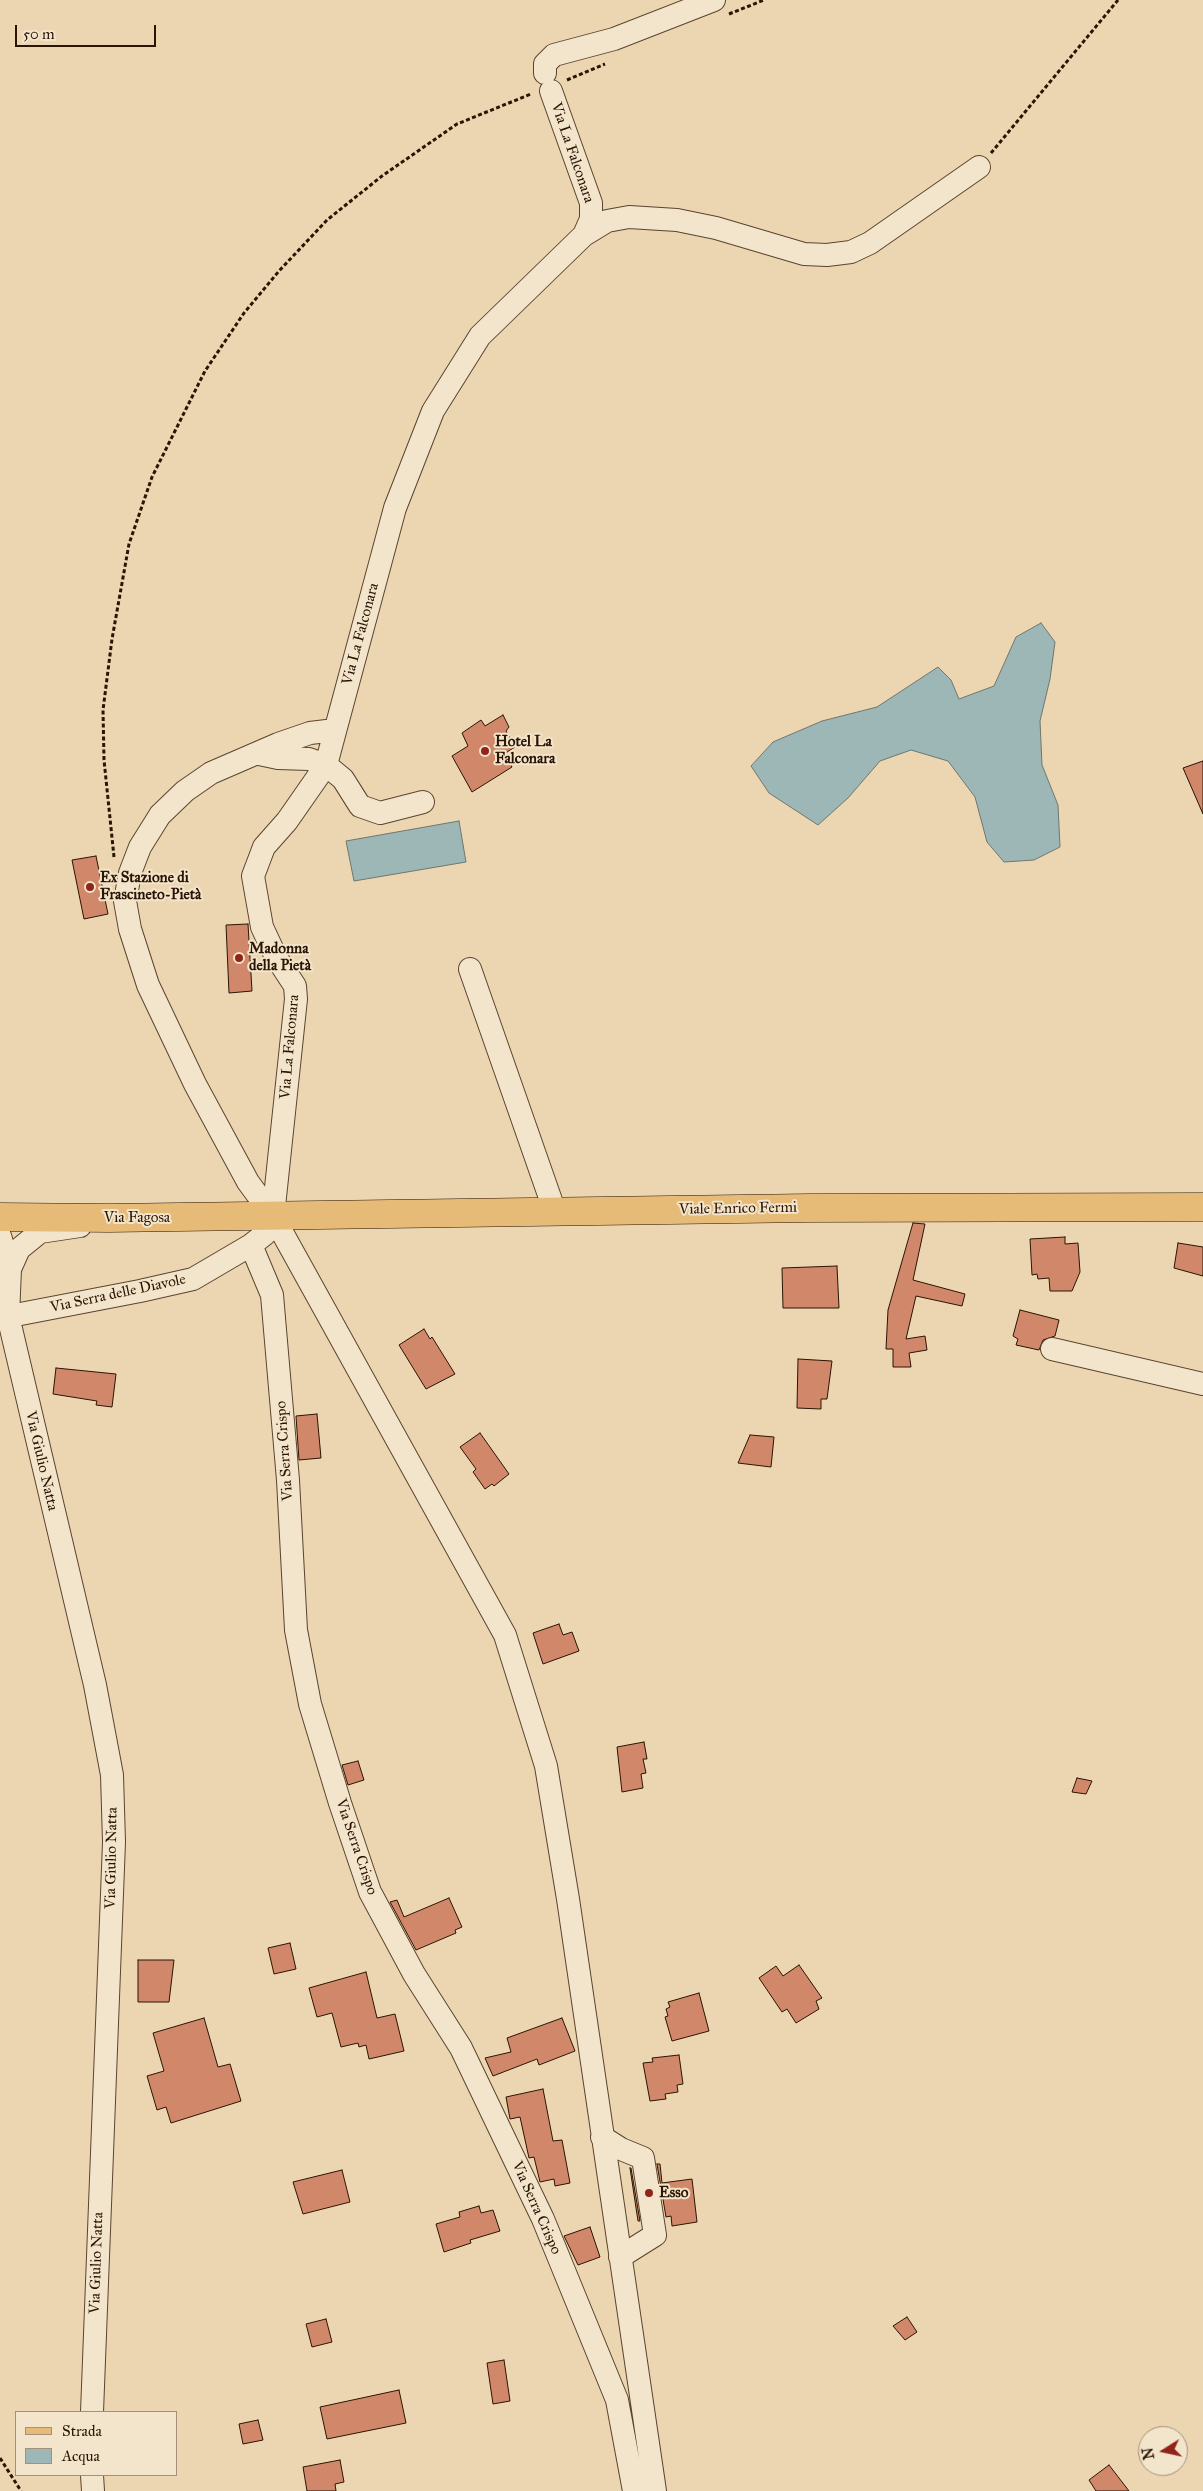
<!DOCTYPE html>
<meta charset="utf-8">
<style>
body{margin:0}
#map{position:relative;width:1203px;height:2491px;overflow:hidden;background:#ecd6b1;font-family:"IM FELL Great Primer",serif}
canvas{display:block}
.legend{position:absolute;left:15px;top:2411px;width:162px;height:65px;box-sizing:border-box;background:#f3e4cc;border:1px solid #a3917b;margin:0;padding:6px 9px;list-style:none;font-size:15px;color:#2a1402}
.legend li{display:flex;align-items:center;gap:10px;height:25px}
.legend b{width:25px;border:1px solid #a3917b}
.north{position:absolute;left:1138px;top:2426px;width:50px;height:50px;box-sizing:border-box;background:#f3e4cc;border:1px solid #a3917b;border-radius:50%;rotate:260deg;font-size:14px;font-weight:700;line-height:20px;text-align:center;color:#2a1402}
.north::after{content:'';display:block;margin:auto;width:18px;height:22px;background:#8f2418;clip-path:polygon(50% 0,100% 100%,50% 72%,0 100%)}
.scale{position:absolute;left:15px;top:25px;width:141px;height:22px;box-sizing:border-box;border:2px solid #2a1402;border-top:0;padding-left:6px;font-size:15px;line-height:18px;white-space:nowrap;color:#2a1402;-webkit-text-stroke:4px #f3e4cc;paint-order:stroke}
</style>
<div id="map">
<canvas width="1203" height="2491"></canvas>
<ul class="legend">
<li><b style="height:6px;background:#e6bb78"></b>Strada</li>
<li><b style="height:14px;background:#9cb7b6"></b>Acqua</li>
</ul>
<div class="north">N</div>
<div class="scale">50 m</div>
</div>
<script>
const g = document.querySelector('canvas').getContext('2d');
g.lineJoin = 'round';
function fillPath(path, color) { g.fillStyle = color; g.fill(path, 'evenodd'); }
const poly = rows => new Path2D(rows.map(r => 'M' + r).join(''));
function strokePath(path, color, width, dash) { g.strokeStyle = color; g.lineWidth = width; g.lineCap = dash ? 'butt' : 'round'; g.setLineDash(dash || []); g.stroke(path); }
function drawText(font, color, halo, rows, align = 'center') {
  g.font = font + ' "IM FELL Great Primer",serif'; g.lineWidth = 4; g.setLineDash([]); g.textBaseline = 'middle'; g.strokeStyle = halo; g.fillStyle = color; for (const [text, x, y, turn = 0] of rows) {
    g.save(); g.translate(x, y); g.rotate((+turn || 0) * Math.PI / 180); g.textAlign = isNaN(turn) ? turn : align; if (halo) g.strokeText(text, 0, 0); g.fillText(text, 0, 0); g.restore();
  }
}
const water = poly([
 [1041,623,1055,642,1050,679,1040,721,1042,765,1058,805,1060,847,1034,860,1004,862,987,842,975,797,948,761,911,750,880,761,848,798,818,825,769,793,751,766,773,742,822,721,877,707,938,667,951,680,959,699,994,686,1016,637,1041,623],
 [459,821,466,862,354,881,346,841,459,821]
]);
fillPath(water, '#9cb7b6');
strokePath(water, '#6e766e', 1);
const building = poly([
 [503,715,509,727,506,731,515,747,504,754,512,767,472,792,452,756,468,746,462,733,481,720,485,726,503,715],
 [1203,761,1203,814,1183,768,1203,761],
 [96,856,108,914,84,919,72,860,96,856],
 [248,924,252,991,229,993,226,925,248,924],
 [913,1223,925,1224,913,1280,965,1294,962,1306,916,1296,906,1339,925,1336,927,1350,909,1353,911,1367,893,1367,893,1349,886,1349,888,1310,913,1223],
 [1065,1237,1065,1244,1078,1243,1080,1272,1072,1291,1050,1291,1049,1278,1038,1279,1037,1274,1032,1275,1030,1239,1065,1237],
 [1178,1243,1203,1247,1203,1276,1174,1268,1178,1243],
 [837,1266,839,1308,783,1308,782,1268,837,1266],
 [1020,1310,1059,1320,1055,1336,1043,1340,1039,1350,1016,1345,1018,1339,1013,1336,1020,1310],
 [424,1329,430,1339,432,1337,455,1374,426,1389,399,1345,424,1329],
 [798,1359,832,1361,827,1399,821,1399,821,1409,797,1408,798,1359],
 [56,1368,116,1374,112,1407,96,1405,97,1401,53,1394,56,1368],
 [317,1414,321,1458,299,1460,296,1416,317,1414],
 [480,1433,509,1474,494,1486,492,1484,485,1489,473,1472,476,1469,460,1447,480,1433],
 [750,1435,774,1437,771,1467,738,1463,750,1435],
 [559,1624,563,1635,572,1632,579,1651,543,1664,533,1633,559,1624],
 [644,1742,647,1759,643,1759,646,1773,641,1774,643,1788,622,1792,617,1747,644,1742],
 [358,1761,364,1780,348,1785,342,1765,358,1761],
 [1077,1778,1092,1781,1086,1794,1072,1792,1077,1778],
 [449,1898,462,1927,455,1930,456,1933,416,1950,390,1902,397,1900,404,1917,449,1898],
 [290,1943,296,1969,274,1974,268,1948,290,1943],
 [138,1960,174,1960,169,2002,138,2002,138,1960],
 [799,1965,822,1998,816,2001,819,2009,796,2023,787,2009,782,2012,759,1978,776,1966,783,1976,799,1965],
 [366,1972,377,2018,395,2014,404,2051,369,2059,366,2045,359,2047,358,2043,341,2047,332,2013,317,2017,309,1988,366,1972],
 [699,1993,709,2031,672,2041,665,2017,668,2016,666,2009,670,2007,668,2002,699,1993],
 [204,2018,218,2067,230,2064,241,2101,171,2123,166,2107,157,2110,147,2076,164,2071,153,2033,204,2018],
 [562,2018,575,2051,539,2065,537,2059,493,2076,485,2058,511,2052,507,2038,562,2018],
 [679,2055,683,2084,677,2085,678,2092,665,2094,666,2099,650,2101,643,2063,653,2062,652,2058,679,2055],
 [543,2089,553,2141,562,2140,570,2183,555,2186,554,2179,540,2182,534,2157,529,2158,520,2117,510,2119,506,2097,543,2089],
 [657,2164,660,2164,662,2183,692,2179,697,2222,672,2226,671,2216,666,2217,657,2164],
 [630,2168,631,2168,640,2221,638,2221,630,2168],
 [342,2170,350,2202,303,2214,293,2182,342,2170],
 [479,2206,481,2213,493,2210,500,2231,470,2240,471,2243,444,2252,436,2224,460,2217,459,2212,479,2206],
 [590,2227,600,2257,578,2265,564,2236,590,2227],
 [907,2317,917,2332,905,2340,893,2326,907,2317],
 [326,2319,332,2342,312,2347,306,2324,326,2319],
 [504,2360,510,2401,493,2404,487,2363,504,2360],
 [399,2390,406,2423,327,2439,320,2407,399,2390],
 [258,2420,263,2440,243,2444,239,2424,258,2420],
 [340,2460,344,2482,335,2484,336,2491,307,2491,303,2467,340,2460],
 [1109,2465,1129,2491,1096,2491,1089,2480,1109,2465]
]);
fillPath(building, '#d1886a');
strokePath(building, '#2a1402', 1);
const minor = poly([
 [545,73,545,64,554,55,614,39,714,0],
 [584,235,607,221,629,217,677,220,716,228,804,254,827,255,851,252,870,243,979,167],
 [335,730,310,733,278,744,211,773,185,791,160,815,140,847,130,873,125,901,130,929,148,985,195,1084,248,1182,273,1216,505,1635,546,1766,568,1899,655,2491],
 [259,754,278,758,309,759,326,765,343,779,360,806,380,813,423,802],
 [470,969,555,1212],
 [0,1236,10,1269,8,1316],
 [251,1245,272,1295,288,1480,296,1630,310,1704,340,1803,370,1892,414,1974,461,2048,543,2219,617,2400,634,2491],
 [10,1269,19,1249,40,1232,80,1226],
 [0,1300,8,1316,95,1685,112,1775,114,1842,92,2412],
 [0,1318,140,1291,193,1279,251,1245,265,1234,273,1216,296,999,295,986,276,957,262,927,253,876,264,847,287,821,326,765,395,508,433,411,480,336,584,235,591,219,591,203,551,91],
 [1052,1349,1203,1384],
 [602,2137,621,2149,643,2158,655,2235,620,2257],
 [92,2475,93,2491]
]);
const major = poly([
 [0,1217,109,1218,809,1208,1203,1207]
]);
strokePath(minor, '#5a442e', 24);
strokePath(major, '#2a1402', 29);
strokePath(poly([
 [729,14,764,0],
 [567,80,605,64],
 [991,153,1118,0],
 [114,857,104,760,103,710,112,639,129,544,152,477,205,371,244,313,279,271,327,220,382,176,457,124,531,94],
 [0,2458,21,2491]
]), '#2a1402', 3, [4, 2.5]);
strokePath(minor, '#f3e4cc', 22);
strokePath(major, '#e6bb78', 28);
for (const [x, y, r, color] of [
 [485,751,5,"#8f2418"],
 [90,887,5,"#8f2418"],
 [239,958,5,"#8f2418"],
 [649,2193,5,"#8f2418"]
]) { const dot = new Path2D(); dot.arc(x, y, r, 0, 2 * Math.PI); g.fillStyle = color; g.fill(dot); strokePath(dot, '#f3e4cc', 2); }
drawText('15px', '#2a1402', '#f3e4cc', [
 ["Via La Falconara",572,153,71],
 ["Via La Falconara",361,634,-75],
 ["Via La Falconara",290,1047,-85],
 ["Viale Enrico Fermi",738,1209,-1],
 ["Via Fagosa",137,1218],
 ["Via Serra delle Diavole",118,1294,-12],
 ["Via Serra Crispo",285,1451,-94],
 ["Via Giulio Natta",41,1461,77],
 ["Via Serra Crispo",356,1847,71],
 ["Via Giulio Natta",112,1858,-89],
 ["Via Serra Crispo",536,2208,66],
 ["Via Giulio Natta",97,2263,-88]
]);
drawText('bold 15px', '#2a1402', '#f3e4cc', [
 ["Hotel La",495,742],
 ["Falconara",495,759],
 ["Ex Stazione di",100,878],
 ["Frascineto-Pietà",100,895],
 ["Madonna",249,949],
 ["della Pietà",249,966],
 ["Esso",659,2193]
], 'left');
</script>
